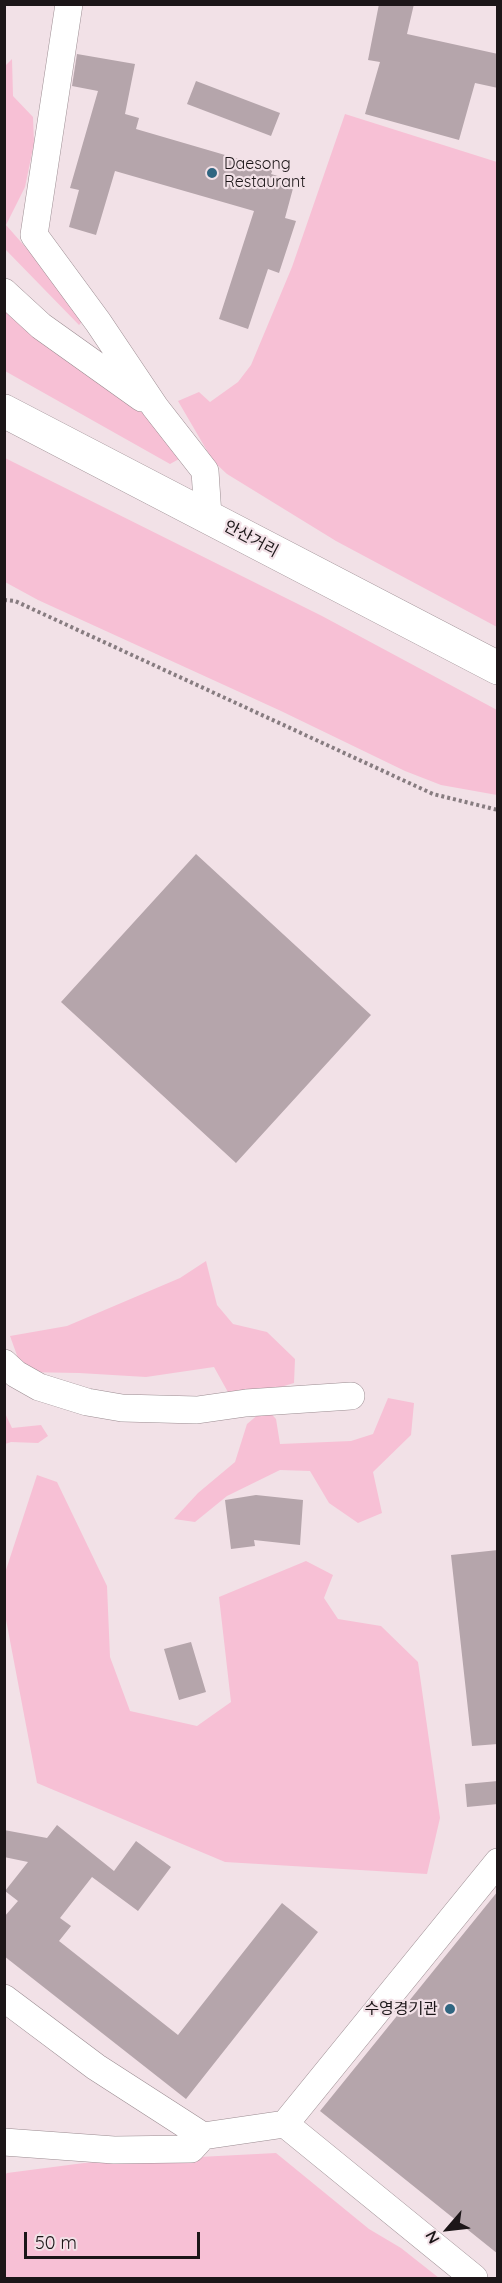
<!DOCTYPE html>
<meta charset="utf-8">
<style>
body{margin:0}
#map{position:relative;width:502px;height:2283px;overflow:hidden;background:#f2e1e7;font-family:Quicksand,sans-serif}
canvas{display:block}
.frame{position:absolute;inset:0;border:6px solid #1c1618;pointer-events:none}
.north{position:absolute;left:418px;top:2199px;width:60px;height:60px;-webkit-text-stroke:4px #f2e1e7;paint-order:stroke;rotate:242deg;font-size:16px;font-weight:700;line-height:24px;text-align:center;color:#1c1618}
.north::after{content:'';display:block;margin:auto;width:21px;height:27px;background:#1c1618;clip-path:polygon(50% 0,100% 100%,50% 72%,0 100%)}
.scale{position:absolute;left:24px;top:2232px;width:176px;height:27px;box-sizing:border-box;border:3px solid #1c1618;border-top:0;padding-left:8px;font-size:18px;line-height:21px;white-space:nowrap;color:#1c1618;-webkit-text-stroke:4px #f2e1e7;paint-order:stroke}
</style>
<div id="map">
<canvas width="502" height="2283"></canvas>
<div class="frame"></div>
<div class="north">N</div>
<div class="scale">50 m</div>
</div>
<script>
const g = document.querySelector('canvas').getContext('2d');
g.lineJoin = 'round';
function fillPath(path, color) { g.fillStyle = color; g.fill(path, 'evenodd'); }
const poly = rows => new Path2D(rows.map(r => 'M' + r).join(''));
function strokePath(path, color, width, dash) { g.strokeStyle = color; g.lineWidth = width; g.lineCap = dash ? 'butt' : 'round'; g.setLineDash(dash || []); g.stroke(path); }
function drawText(font, color, halo, rows, align = 'center') {
  g.font = font + ' Quicksand,"Noto Sans KR",sans-serif'; g.lineWidth = 4.5; g.setLineDash([]); g.textBaseline = 'middle'; g.strokeStyle = halo; g.fillStyle = color; for (const [text, x, y, turn = 0] of rows) {
    g.save(); g.translate(x, y); g.rotate((+turn || 0) * Math.PI / 180); g.textAlign = isNaN(turn) ? turn : align; if (halo) g.strokeText(text, 0, 0); g.fillText(text, 0, 0); g.restore();
  }
}
fillPath(poly([
 [12,59,13,96,33,117,34,143,25,187,6,225,87,317,79,325,5,249,4,67],
 [345,114,497,162,497,627,336,541,227,474,213,461,178,401,199,392,210,402,238,382,251,365,292,267],
 [5,311,144,410,178,451,179,459,170,464,5,371],
 [5,458,322,616,497,710,497,795,441,785,405,771,281,711,38,600,5,582],
 [206,1261,217,1305,233,1324,267,1332,295,1359,294,1383,264,1392,229,1394,214,1367,146,1377,79,1373,23,1372,10,1336,67,1326,180,1278],
 [388,1398,414,1403,411,1435,373,1472,382,1513,358,1523,329,1503,310,1471,280,1470,227,1496,195,1522,174,1519,198,1493,235,1462,247,1424,266,1408,276,1419,280,1444,351,1441,373,1434],
 [4,1411,12,1428,41,1425,48,1436,38,1443,11,1442,5,1444],
 [37,1475,57,1482,107,1586,110,1657,130,1711,197,1726,231,1702,219,1597,306,1561,333,1575,324,1598,338,1619,381,1626,418,1662,440,1818,427,1874,225,1862,37,1783,4,1609,5,1573],
 [276,2153,369,2229,401,2248,439,2278,5,2278,4,2176,7,2173,84,2163]
]), '#f7c0d5');
fillPath(poly([
 [379,4,414,4,407,34,498,54,498,88,475,83,459,140,365,114,380,62,368,60],
 [77,54,135,64,125,114,139,118,136,129,273,169,271,174,295,181,285,218,296,221,279,273,268,269,248,329,219,319,254,211,115,171,96,235,69,227,79,190,70,188,98,91,72,86],
 [196,81,280,113,271,136,187,104],
 [196,854,371,1015,236,1163,61,1002],
 [256,1495,303,1500,300,1545,254,1540,255,1546,231,1549,225,1500],
 [498,1550,498,1744,472,1746,451,1555],
 [191,1642,206,1692,179,1700,164,1649],
 [498,1781,498,1804,467,1807,465,1784],
 [57,1825,114,1871,136,1841,171,1867,138,1911,92,1877,60,1918,71,1926,59,1941,178,2035,282,1903,318,1932,186,2099,4,1956,4,1917,18,1901,5,1891,28,1862,4,1857,4,1830,47,1838],
 [498,1891,498,2254,320,2111]
]), '#b5a5ab');
const minor = poly([
 [69,4,34,235,98,322,155,407,205,471,208,516],
 [4,292,41,326,142,398],
 [4,1363,16,1374,39,1387,87,1402,122,1408,197,1410,246,1403,351,1396],
 [4,1998,96,2067,203,2136,191,2149,114,2150,4,2142],
 [203,2136,285,2124],
 [474,2278,285,2124,498,1862]
]);
const major = poly([
 [4,411,498,668]
]);
strokePath(minor, '#9b8c91', 28);
strokePath(major, '#9b8c91', 34);
strokePath(poly([
 [4,600,15,601,433,794,498,810]
]), '#877c80', 4, [3, 3]);
strokePath(minor, '#fff', 27);
strokePath(major, '#fff', 33);
for (const [x, y, r, color] of [
 [212,173,6,"#306681"],
 [450,2009,6,"#306681"]
]) { const dot = new Path2D(); dot.arc(x, y, r, 0, 2 * Math.PI); g.fillStyle = color; g.fill(dot); strokePath(dot, '#f2e1e7', 2); }
drawText('16px', '#1c1618', '#f2e1e7', [
 ["Daesong",224,164],
 ["Restaurant",224,182],
 ["수영경기관",438,2009,"right"]
], 'left');
drawText('16px', '#1c1618', '#f2e1e7', [
 ["안산거리",251,539,28]
]);
</script>
